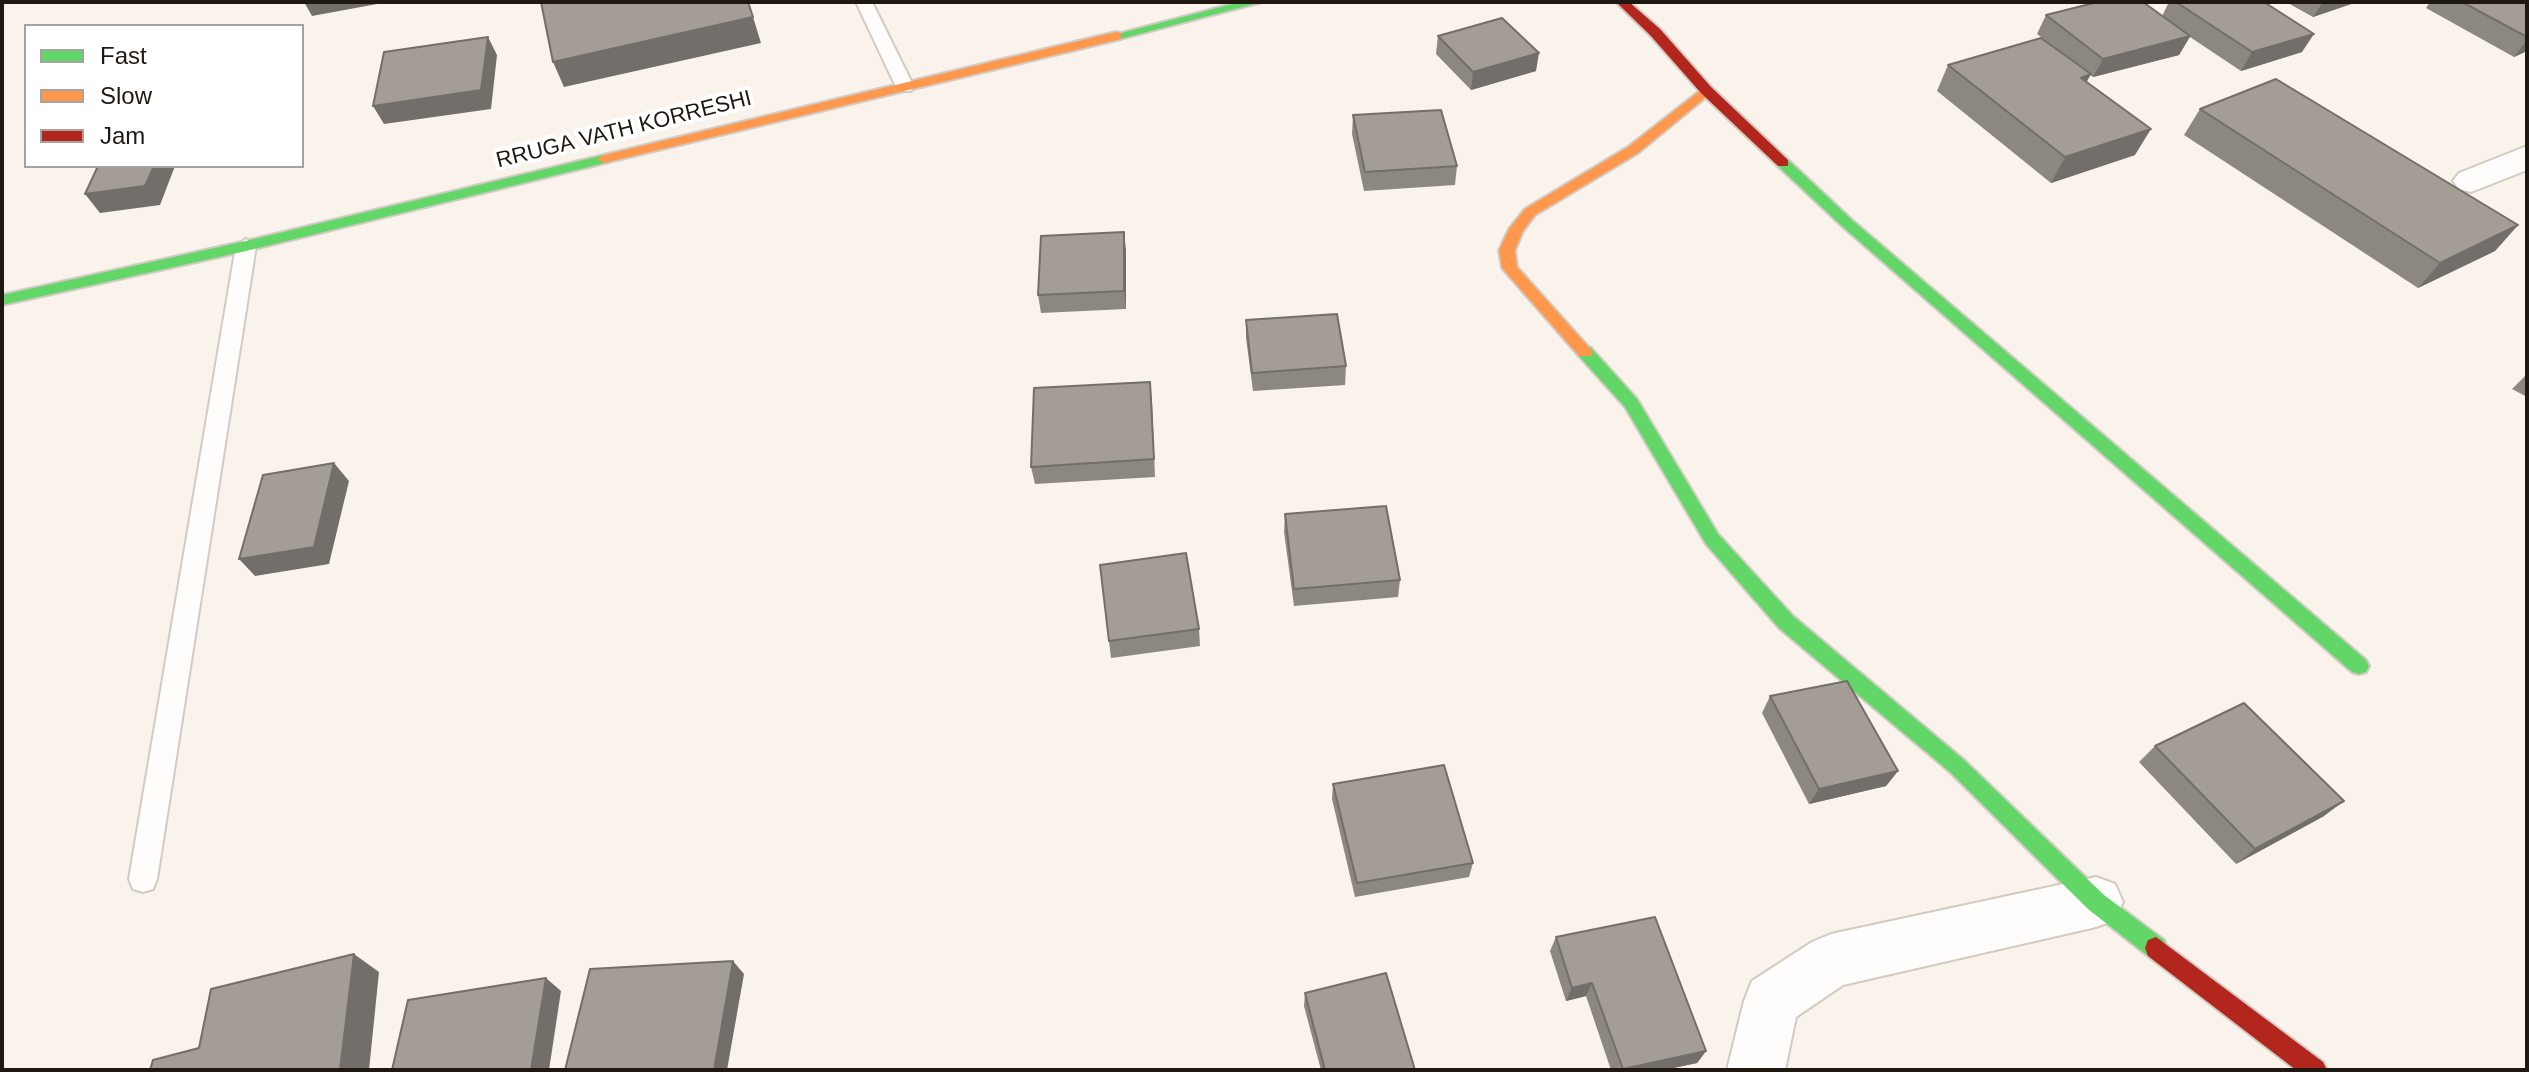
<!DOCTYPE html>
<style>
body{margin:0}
#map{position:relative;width:2529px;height:1072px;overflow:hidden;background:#f9f3ec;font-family:Helvetica,sans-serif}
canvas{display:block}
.frame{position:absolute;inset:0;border:4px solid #1e1810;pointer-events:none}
.legend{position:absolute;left:24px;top:24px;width:280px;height:144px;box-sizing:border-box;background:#fff;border:2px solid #a5a39f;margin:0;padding:10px 14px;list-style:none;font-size:24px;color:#1e1810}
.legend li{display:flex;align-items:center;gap:16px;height:40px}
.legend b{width:40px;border:2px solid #a5a39f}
</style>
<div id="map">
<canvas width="2529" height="1072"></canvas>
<div class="frame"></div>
<ul class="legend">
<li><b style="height:10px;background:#63d668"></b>Fast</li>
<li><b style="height:10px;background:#ff974d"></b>Slow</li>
<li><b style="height:10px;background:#b3261e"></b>Jam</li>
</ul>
</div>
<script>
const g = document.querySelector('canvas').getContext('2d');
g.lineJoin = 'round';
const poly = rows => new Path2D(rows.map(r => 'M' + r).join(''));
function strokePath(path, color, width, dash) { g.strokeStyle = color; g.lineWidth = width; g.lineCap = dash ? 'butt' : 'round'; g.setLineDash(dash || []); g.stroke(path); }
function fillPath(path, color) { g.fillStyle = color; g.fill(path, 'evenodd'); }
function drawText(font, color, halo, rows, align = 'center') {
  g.font = font + ' Helvetica,sans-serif'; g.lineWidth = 8; g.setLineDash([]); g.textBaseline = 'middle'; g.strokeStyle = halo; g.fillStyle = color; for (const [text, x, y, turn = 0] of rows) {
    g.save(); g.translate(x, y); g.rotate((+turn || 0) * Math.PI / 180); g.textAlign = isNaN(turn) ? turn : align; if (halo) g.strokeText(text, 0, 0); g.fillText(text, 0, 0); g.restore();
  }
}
const lane = poly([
 [856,2,872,2,914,87,911,91,899,91,896,87,856,2],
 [246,239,256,246,157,879,153,889,143,892,133,889,129,879,236,246,246,239]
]);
const street = poly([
 [2527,146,2527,170,2471,192,2459,189,2453,181,2459,173,2527,146],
 [2096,877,2115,884,2123,902,2115,920,2096,927,1843,985,1796,1017,1785,1070,1727,1070,1744,1001,1752,981,1812,942,1831,934,2096,877]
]);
const fast = poly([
 [1240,2,1262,2,1116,40,1110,36,1240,2],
 [604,155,611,159,609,162,246,251,2,305,2,295,246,241,604,155],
 [1783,159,1788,160,1852,220,2366,660,2369,666,2366,672,2359,674,2352,672,1842,226,1778,166,1776,163,1783,159],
 [1585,346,1591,348,1637,399,1718,534,1793,616,1964,760,2104,895,2164,940,2167,948,2164,956,2156,959,2148,956,2088,909,1950,772,1779,628,1706,544,1625,407,1579,356,1577,352,1579,348,1585,346]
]);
const slow = poly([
 [1116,32,1121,33,1121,39,604,163,597,159,604,155,1116,32],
 [1706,86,1713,90,1711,93,1638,153,1535,215,1523,231,1515,250,1517,267,1593,352,1591,356,1579,356,1502,268,1499,250,1509,229,1525,209,1628,147,1706,86]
]);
const jam = poly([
 [1616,2,1629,2,1660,29,1711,87,1788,160,1788,166,1778,166,1701,93,1650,35,1616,2],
 [2156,937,2323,1062,2327,1070,2296,1070,2148,956,2145,948,2148,940,2156,937]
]);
strokePath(lane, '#d1cbc4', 4);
strokePath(street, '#d1cbc4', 4);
strokePath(fast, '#d1cbc4', 4);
strokePath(slow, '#d1cbc4', 4);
strokePath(jam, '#d1cbc4', 4);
fillPath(lane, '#fefdfc');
fillPath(street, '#fefdfc');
fillPath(fast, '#63d668');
fillPath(slow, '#ff974d');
fillPath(jam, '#b3261e');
fillPath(poly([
 [2169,2,2264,2,2302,52,2241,71,2190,37,2179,55,2093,77,2090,75,2086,82,2135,155,2051,183,1937,91,1948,65,2070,59,2037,34,2046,15,2162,16],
 [2286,2,2357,2,2313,17],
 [2430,2,2527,2,2527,51,2514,57,2426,8],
 [1438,36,1536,71,1471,90,1436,54],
 [2200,109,2518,225,2495,251,2418,288,2184,135],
 [1353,115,1457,166,1455,185,1364,191,1352,134],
 [1126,250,1126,309,1041,313,1038,295],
 [1246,320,1346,366,1345,385,1253,391,1246,338],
 [2527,374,2527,397,2512,389],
 [1150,382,1155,477,1035,484,1031,467],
 [1285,514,1400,580,1398,597,1294,606,1284,532],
 [1199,629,1200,646,1111,658,1109,641],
 [1770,696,1898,771,1886,786,1809,804,1762,713],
 [2155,746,2324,816,2236,864,2139,762],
 [1333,784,1473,863,1469,877,1355,897,1332,799],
 [1556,937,1706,1051,1697,1063,1664,1070,1611,1070,1586,996,1566,1001,1550,951],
 [1305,993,1415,1070,1321,1070,1304,1006]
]), '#8c8781');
fillPath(poly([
 [304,2,388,2,312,16],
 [2323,2,2357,2,2313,17],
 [753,17,761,43,564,87,553,62],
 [2314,34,2302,52,2241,71,2252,52],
 [2190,36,2179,55,2093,77,2103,59],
 [488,37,497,55,491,109,384,124,373,106],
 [2527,40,2527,51,2514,57],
 [1539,53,1536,71,1471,90,1473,72],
 [2091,74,2077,100,2081,78],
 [2151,129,2135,155,2051,183,2065,157],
 [154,166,175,166,160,205,100,213,85,194],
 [2518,225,2495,251,2418,288,2440,263],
 [1124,232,1126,250,1126,309,1124,291],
 [1150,382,1152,400,1155,477,1154,459],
 [334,463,349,481,329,564,255,576,239,559],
 [1898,771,1886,786,1809,804,1819,789],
 [2344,801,2324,816,2236,864,2255,849],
 [354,954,379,972,369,1070,340,1070],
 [733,961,744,974,727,1070,714,1070],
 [546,978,561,991,549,1070,531,1070],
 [1592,983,1586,996,1566,1001,1572,988],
 [1706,1051,1697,1063,1664,1070,1622,1070]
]), '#726e69');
const building = poly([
 [541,2,748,2,753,17,553,62,541,2],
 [2098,2,2143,2,2190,36,2103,59,2046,15,2098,2],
 [2176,2,2264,2,2314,34,2252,52,2176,2],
 [2462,2,2527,2,2527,37,2462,2],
 [1502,18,1539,53,1473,72,1438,36,1502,18],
 [488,37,481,90,373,106,384,52,488,37],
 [2041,38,2091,74,2081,78,2151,129,2065,157,1948,65,2041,38],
 [2276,79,2518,225,2440,263,2200,109,2276,79],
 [1441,110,1457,166,1365,172,1353,115,1441,110],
 [98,166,154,166,145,186,85,194,98,166],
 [1124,232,1124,291,1038,295,1041,236,1124,232],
 [1337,314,1346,366,1252,373,1246,320,1337,314],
 [1150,382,1154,459,1031,467,1034,388,1150,382],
 [334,463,314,547,239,559,263,475,334,463],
 [1386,506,1400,580,1294,589,1285,514,1386,506],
 [1186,553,1199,629,1109,641,1100,565,1186,553],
 [1847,681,1898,771,1819,789,1770,696,1847,681],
 [2244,703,2344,801,2255,849,2155,746,2244,703],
 [1444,765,1473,863,1357,883,1333,784,1444,765],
 [1655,917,1706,1051,1623,1069,1592,983,1572,988,1556,937,1655,917],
 [354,954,340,1070,150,1070,153,1060,199,1048,211,989,354,954],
 [733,961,714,1070,565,1070,590,969,733,961],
 [1386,973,1415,1070,1325,1070,1305,993,1386,973],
 [546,978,531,1070,392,1070,408,1000,546,978]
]);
fillPath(building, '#a39d96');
strokePath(building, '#726e69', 2);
drawText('22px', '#1e1810', '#fff', [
 ["RRUGA VATH KORRESHI",624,130,-14]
]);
</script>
